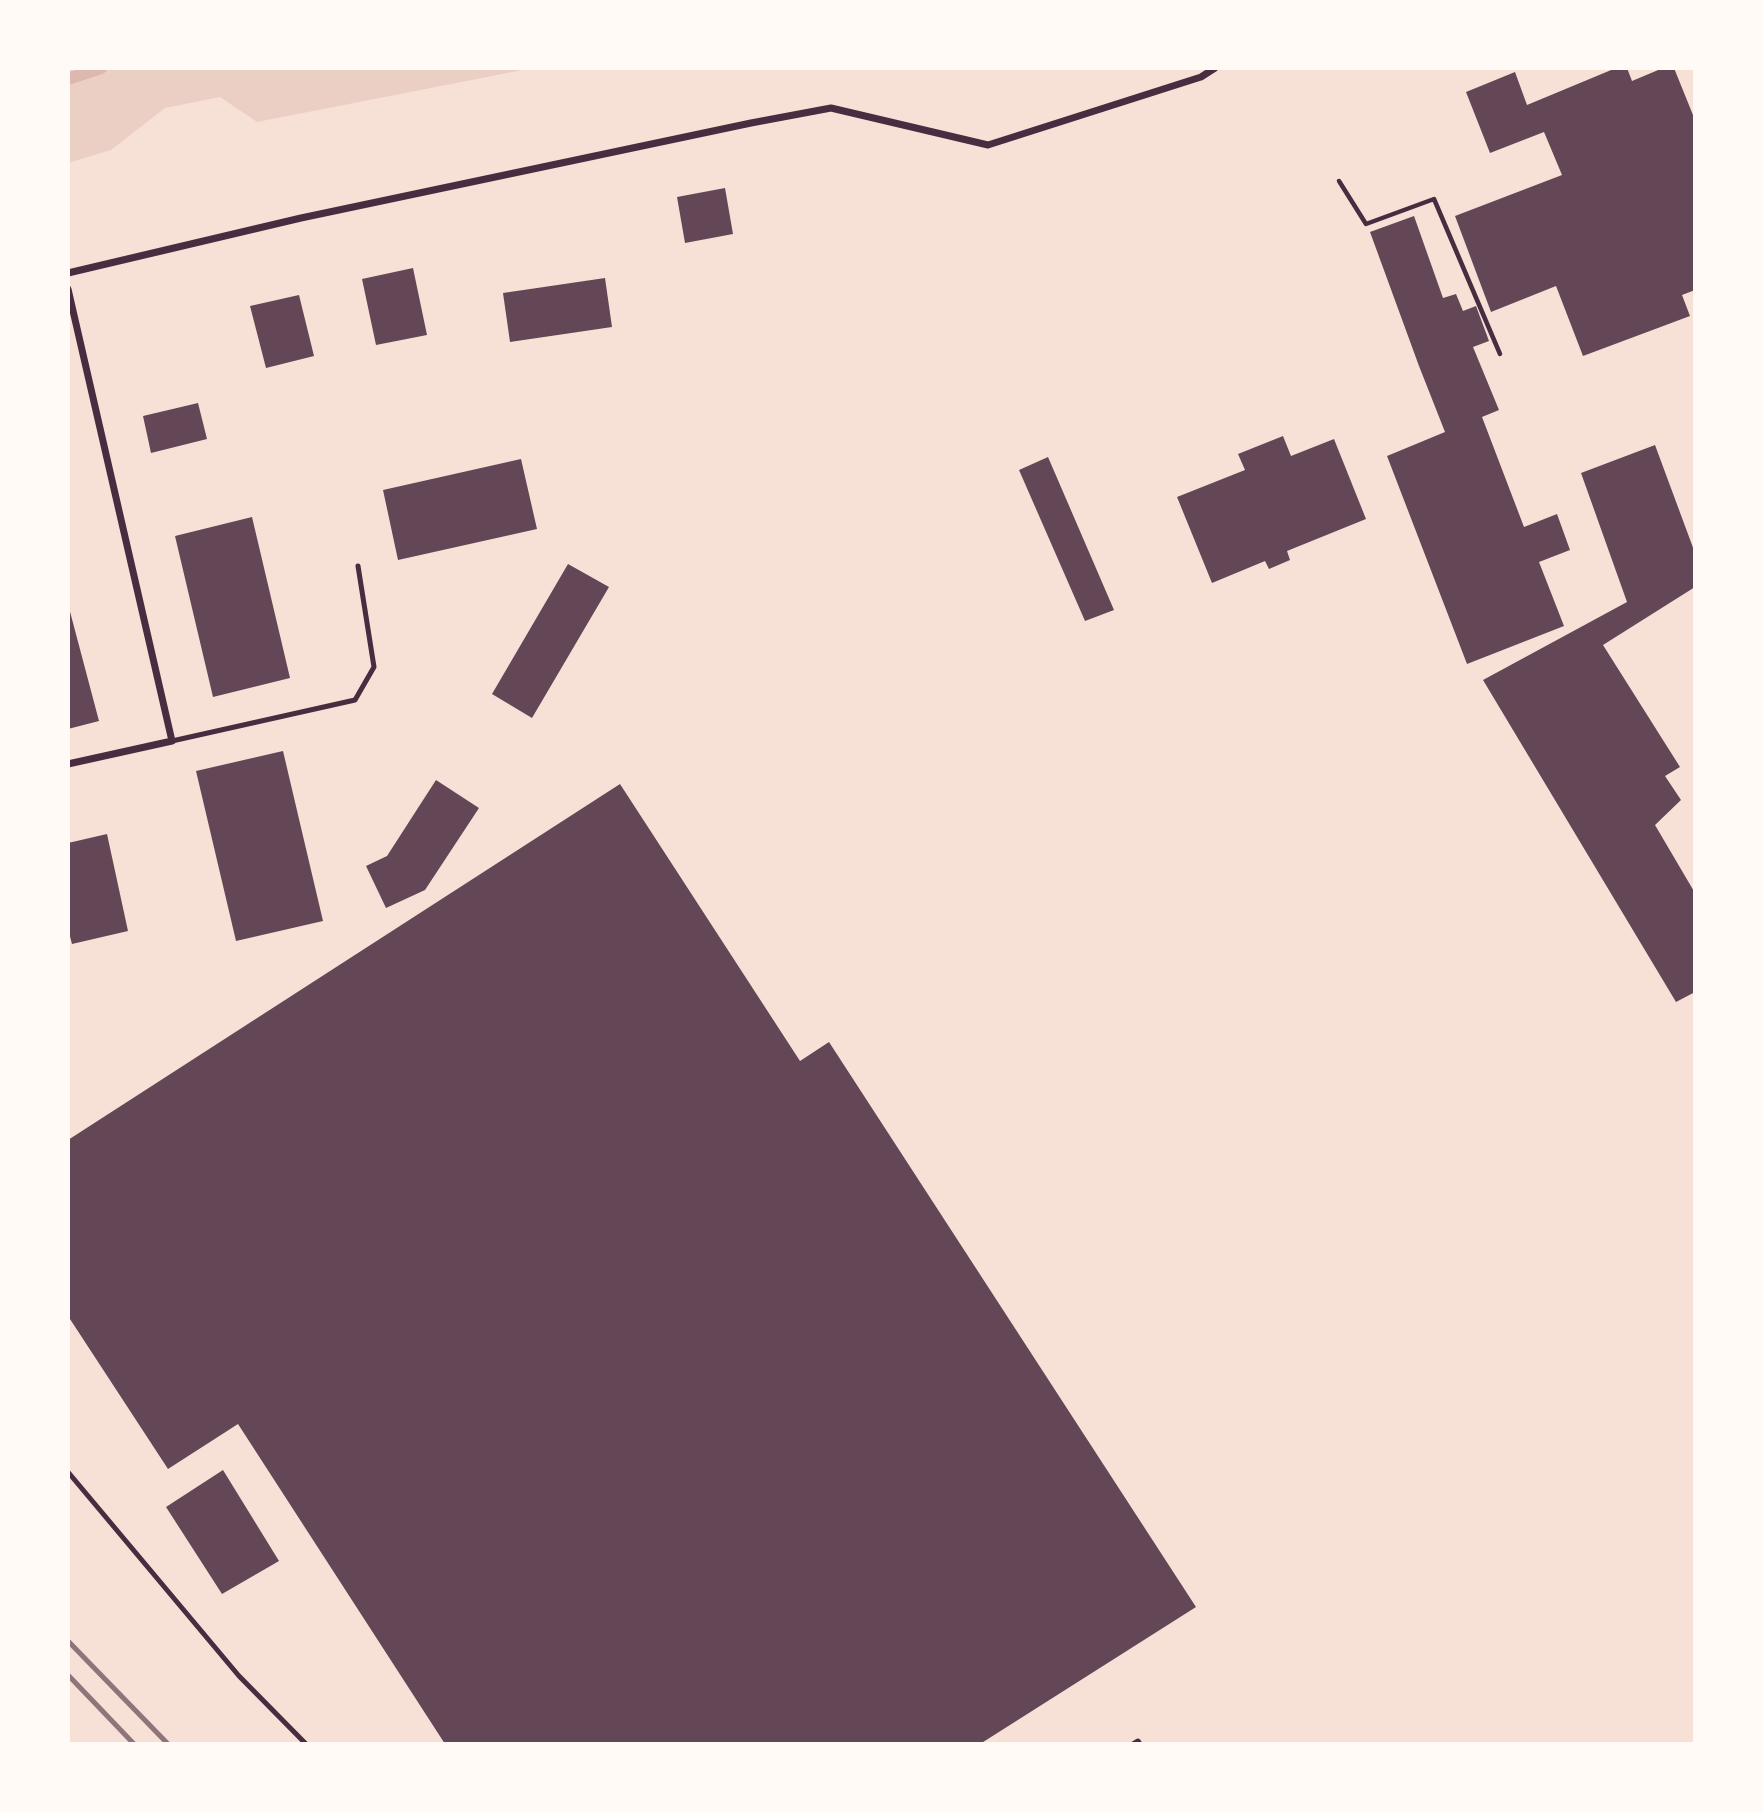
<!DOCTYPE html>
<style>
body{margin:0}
#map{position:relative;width:1763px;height:1812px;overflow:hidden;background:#f7e1d7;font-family:Georgia,serif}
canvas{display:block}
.frame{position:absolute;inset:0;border:70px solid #fffaf5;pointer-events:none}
</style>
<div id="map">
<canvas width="1763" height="1812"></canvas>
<div class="frame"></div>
</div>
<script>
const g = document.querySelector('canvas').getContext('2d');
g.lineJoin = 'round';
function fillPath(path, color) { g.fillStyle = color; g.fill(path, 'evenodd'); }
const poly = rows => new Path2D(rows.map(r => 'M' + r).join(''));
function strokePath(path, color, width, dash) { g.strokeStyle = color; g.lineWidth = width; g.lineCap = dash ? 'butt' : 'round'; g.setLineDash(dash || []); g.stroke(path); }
fillPath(poly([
 [68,68,533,68,257,122,220,97,165,108,111,150,68,163]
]), '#ebcfc5');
strokePath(poly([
 [68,79,101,68]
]), '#dcb8b0', 12);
fillPath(poly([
 [1616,68,1627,68,1632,81,1663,68,1674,68,1695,120,1695,290,1682,295,1690,316,1583,356,1556,286,1491,312,1455,216,1562,175,1544,132,1490,153,1466,92,1515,72,1527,105],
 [725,188,733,234,685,243,677,197],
 [1414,216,1443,298,1456,294,1463,311,1476,306,1489,341,1473,347,1499,410,1482,417,1524,527,1557,514,1570,550,1539,562,1564,626,1467,664,1387,456,1445,432,1419,366,1370,232],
 [413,268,427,335,376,345,362,279],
 [605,278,612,327,510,342,503,293],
 [299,295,314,356,266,368,250,306],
 [198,403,207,439,151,453,143,416],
 [1283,436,1291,456,1334,439,1366,519,1287,551,1290,560,1269,569,1265,561,1212,583,1177,497,1245,470,1238,454],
 [1655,445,1695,553,1695,587,1603,645,1680,767,1665,776,1681,800,1655,825,1695,893,1695,992,1676,1002,1483,680,1627,602,1581,473],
 [1048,457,1114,610,1085,621,1019,470],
 [521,459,537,529,398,560,383,490],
 [252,517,290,678,213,697,175,536],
 [568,564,609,587,532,718,492,694],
 [68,604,99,721,68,729],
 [283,751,323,921,236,941,196,771],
 [436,780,479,808,425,890,386,908,366,866,387,856],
 [620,784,800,1061,829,1042,1196,1607,980,1744,445,1744,238,1424,168,1469,68,1316,68,1140],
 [107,834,128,931,72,944,68,929,68,843],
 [223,1470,279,1561,222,1594,166,1507]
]), '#644757');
strokePath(poly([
 [1339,181,1366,224,1434,199,1500,354]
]), '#4a2c40', 4.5);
strokePath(poly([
 [172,741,355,700,374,667,358,566],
 [68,1472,239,1676,306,1744],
 [1133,1744,1138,1741,1140,1744]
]), '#4a2c40', 5);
strokePath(poly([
 [68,273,301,218,751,123,831,108,988,145,1201,77,1215,68],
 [68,289,172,741,68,764]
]), '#4a2c40', 7);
strokePath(poly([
 [68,1641,168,1744],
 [68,1675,134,1744]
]), '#8f747c', 5);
</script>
